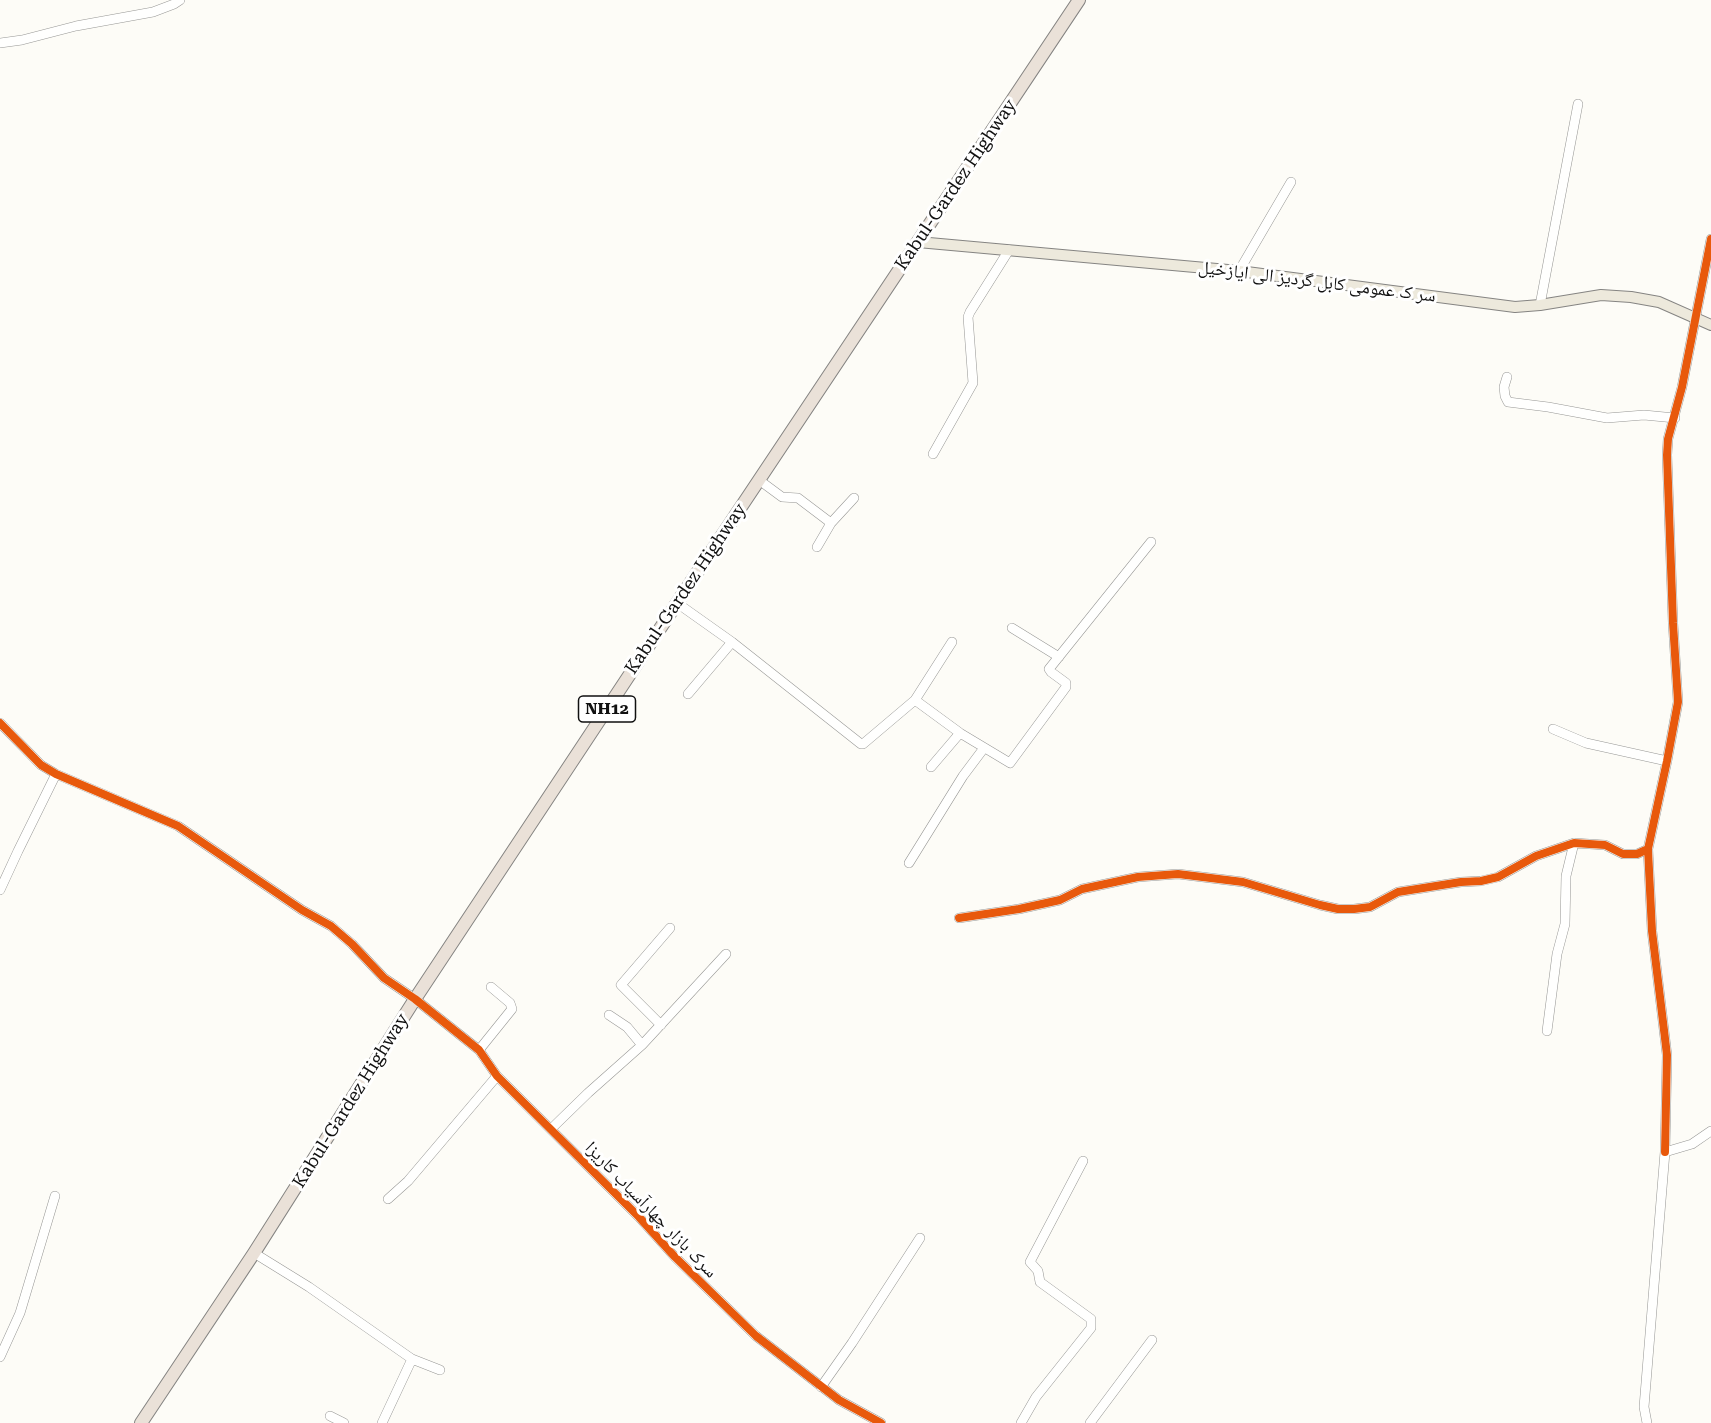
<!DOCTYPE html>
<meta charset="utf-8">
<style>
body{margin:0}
canvas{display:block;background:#fdfcf7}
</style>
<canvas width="1711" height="1423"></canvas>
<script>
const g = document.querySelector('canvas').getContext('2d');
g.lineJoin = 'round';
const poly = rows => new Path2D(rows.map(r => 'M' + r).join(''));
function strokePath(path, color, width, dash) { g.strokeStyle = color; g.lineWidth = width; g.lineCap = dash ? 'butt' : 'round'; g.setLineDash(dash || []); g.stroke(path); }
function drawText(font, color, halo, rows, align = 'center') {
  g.font = font + ' "Roboto Serif","Noto Naskh Arabic",serif'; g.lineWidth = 6; g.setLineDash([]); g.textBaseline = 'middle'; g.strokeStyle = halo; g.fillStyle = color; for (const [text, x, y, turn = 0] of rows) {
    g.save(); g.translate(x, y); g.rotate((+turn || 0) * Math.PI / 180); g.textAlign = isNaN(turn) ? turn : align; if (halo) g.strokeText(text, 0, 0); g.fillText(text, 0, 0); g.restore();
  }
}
const minor = poly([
 [0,43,22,40,76,26,153,12,174,4,180,0],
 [1239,271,1291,182],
 [1540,305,1578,104],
 [1507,377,1504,387,1505,396,1508,402,1548,407,1607,418,1644,415,1675,418],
 [933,454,973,383,968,317,970,312,1009,250],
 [759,480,782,497,798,498,831,523],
 [817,547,831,523,854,498],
 [677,603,732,642,861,744,863,744,915,700,952,642],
 [1012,628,1059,657],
 [688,694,732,642],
 [915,700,960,733,1010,763,1066,687,1066,683,1051,672,1049,669,1151,542],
 [0,723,41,765,56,774,178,826,302,910,331,926,352,944,384,978,415,999,479,1050,497,1076,639,1217,675,1257,756,1336,839,1400,881,1423],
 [1553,729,1586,743,1667,761],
 [931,767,960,733],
 [909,863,963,776,984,748],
 [0,890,18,851,56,774],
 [959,918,1019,909,1060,900,1082,889,1138,877,1178,874,1243,882,1320,905,1338,909,1354,909,1370,907,1398,892,1461,882,1481,881,1498,877,1536,856,1574,843,1605,845,1623,854,1637,854,1648,849],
 [609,1015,627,1027,642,1045],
 [661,1025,621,985,670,928],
 [1547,1031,1557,954,1565,924,1566,876,1574,843],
 [479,1050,512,1009,510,1003,491,987],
 [551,1129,588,1093,642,1045,726,954],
 [1665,1152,1667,1055,1652,931,1648,849,1667,761,1678,702,1673,623,1667,455,1668,439,1682,387,1711,239],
 [388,1199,408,1181,497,1076],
 [254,1253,309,1287,412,1359,440,1370],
 [0,1357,20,1313,55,1196],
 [821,1387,852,1343,920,1238],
 [330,1416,344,1423],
 [382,1423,412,1359],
 [1021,1423,1036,1397,1091,1328,1091,1319,1040,1282,1038,1271,1030,1262,1083,1161],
 [1090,1423,1152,1340],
 [1647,1423,1644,1407,1665,1152,1692,1144,1711,1131]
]);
const major = poly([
 [918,242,1239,271,1515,307,1540,305,1601,295,1631,297,1659,302,1711,325]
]);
const highway = poly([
 [141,1423,254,1253,415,999,677,603,1079,0]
]);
strokePath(minor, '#979795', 10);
strokePath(major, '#858482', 12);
strokePath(highway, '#858482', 14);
strokePath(minor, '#fffffe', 9);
strokePath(major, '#ede9dc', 10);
strokePath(highway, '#eae1d8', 12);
strokePath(poly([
 [0,723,41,765,56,774,178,826,302,910,331,926,352,944,384,978,415,999,479,1050,497,1076,639,1217,675,1257,756,1336,839,1400,881,1423],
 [959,918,1019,909,1060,900,1082,889,1138,877,1178,874,1243,882,1320,905,1338,909,1354,909,1370,907,1398,892,1461,882,1481,881,1498,877,1536,856,1574,843,1605,845,1623,854,1637,854,1648,849],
 [1665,1152,1667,1055,1652,931,1648,849,1667,761,1678,702,1673,623,1667,455,1668,439,1682,387,1711,239]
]), '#e8590c', 8);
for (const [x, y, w] of [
 [607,709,57]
]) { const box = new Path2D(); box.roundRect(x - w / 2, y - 13, w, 26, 4.5); g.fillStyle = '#fff'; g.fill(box); strokePath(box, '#111', 1.5); }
drawText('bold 16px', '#111', null, [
 ["NH12",607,709]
]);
drawText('18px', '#111', '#fff', [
 ["Kabul-Gardez Highway",956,185,-56],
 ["سر ک عمومی کابل گردیز الی ایازخیل",1317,282,7],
 ["Kabul-Gardez Highway",686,589,-56],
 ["Kabul-Gardez Highway",351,1101,-58],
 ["سرک بازار چهارآسیاب کاریزا",651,1210,46]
]);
</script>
